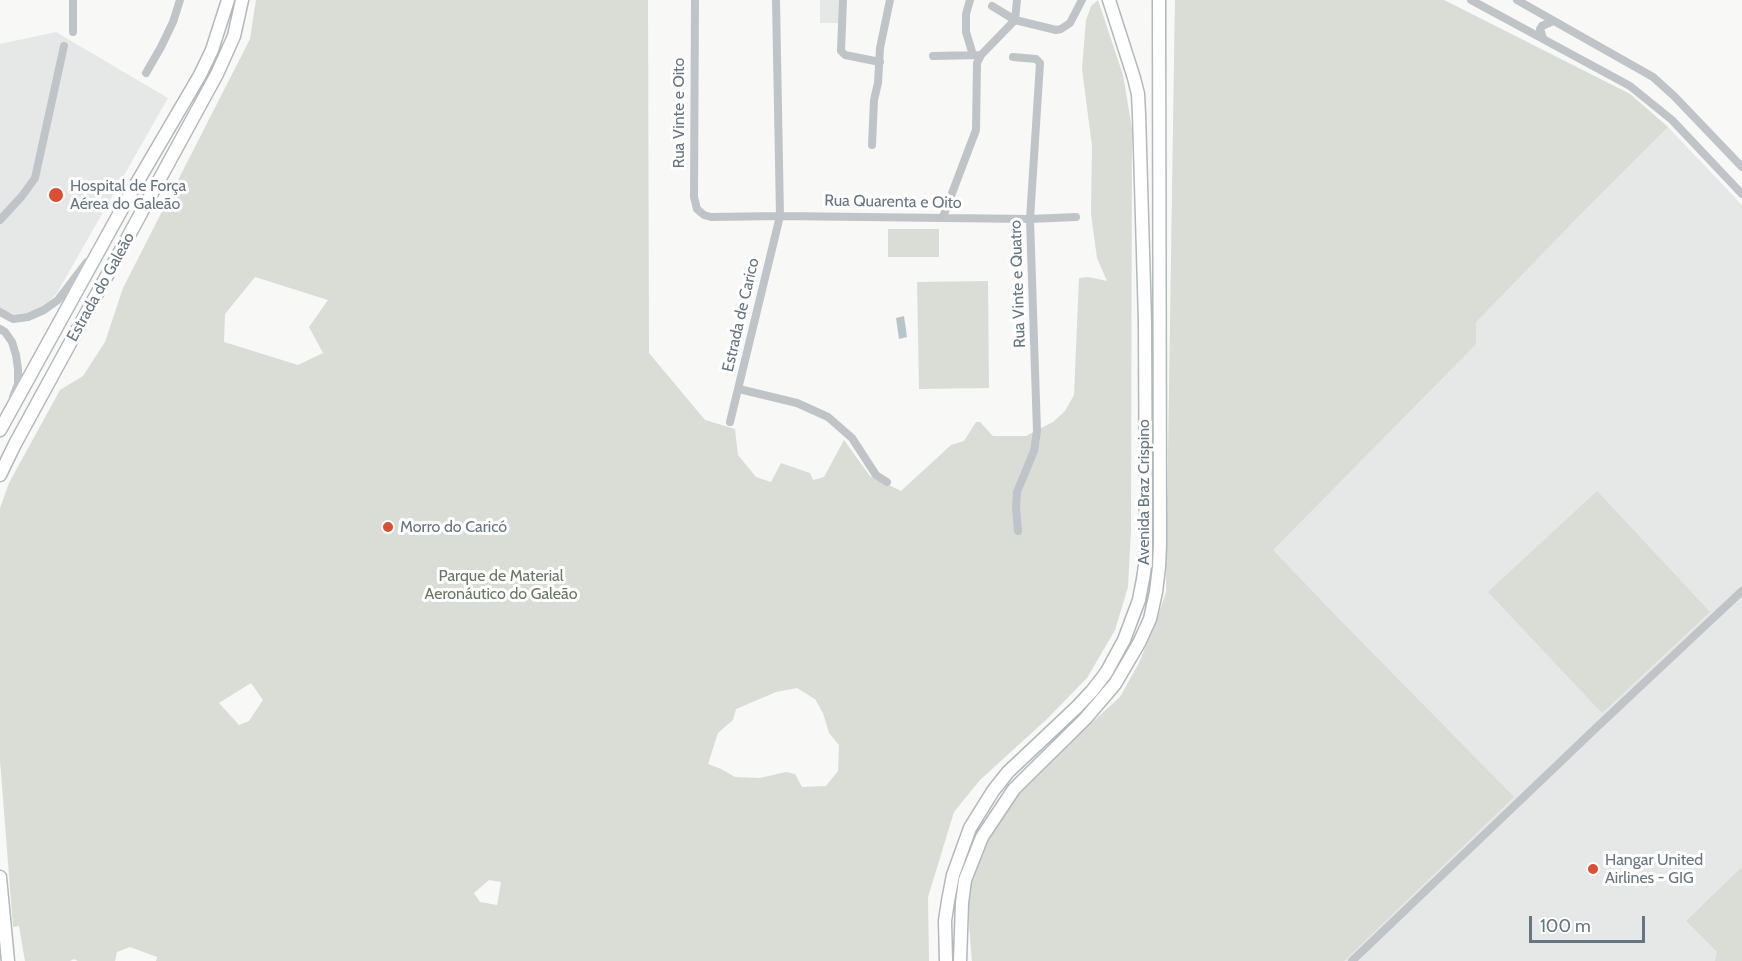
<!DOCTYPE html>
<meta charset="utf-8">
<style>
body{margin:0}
#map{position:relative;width:1742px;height:961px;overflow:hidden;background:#f8f8f6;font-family:Cabin,sans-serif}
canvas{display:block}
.scale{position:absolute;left:1529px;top:916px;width:116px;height:27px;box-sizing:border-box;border:3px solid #657680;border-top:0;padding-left:8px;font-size:18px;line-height:21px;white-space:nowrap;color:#657680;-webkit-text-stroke:4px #fff;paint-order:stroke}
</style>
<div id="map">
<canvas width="1742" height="961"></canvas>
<div class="scale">100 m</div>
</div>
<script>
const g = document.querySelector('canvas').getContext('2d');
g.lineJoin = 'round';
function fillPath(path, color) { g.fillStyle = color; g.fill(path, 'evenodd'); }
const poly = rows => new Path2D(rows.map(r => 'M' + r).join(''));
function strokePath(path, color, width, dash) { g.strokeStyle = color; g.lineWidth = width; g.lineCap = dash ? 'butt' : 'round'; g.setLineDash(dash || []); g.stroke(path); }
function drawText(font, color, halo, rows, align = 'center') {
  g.font = font + ' Cabin,sans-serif'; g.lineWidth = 6; g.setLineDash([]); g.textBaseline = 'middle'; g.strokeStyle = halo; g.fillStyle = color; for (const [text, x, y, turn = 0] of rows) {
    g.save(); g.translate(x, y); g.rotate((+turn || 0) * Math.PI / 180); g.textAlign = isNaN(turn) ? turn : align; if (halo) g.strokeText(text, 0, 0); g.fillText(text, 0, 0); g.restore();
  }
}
fillPath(poly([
 [820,0,841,0,841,23,820,23],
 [1175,0,1444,0,1630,94,1668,127,1742,205,1742,961,972,961,967,897,1090,725,1120,697,1139,663,1156,622,1166,592],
 [56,32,168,98,57,293,46,305,29,313,14,314,0,308,0,44]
]), '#e6e8e7');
fillPath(poly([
 [256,0,648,0,649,353,705,420,735,429,738,455,756,477,771,482,781,463,810,473,813,480,824,477,844,440,870,476,901,491,951,445,964,441,976,422,980,422,993,436,1026,436,1053,422,1065,411,1074,395,1079,278,1088,277,1107,281,1097,258,1091,214,1092,146,1082,69,1086,20,1091,6,1098,0,1123,75,1132,129,1131,529,1128,587,1115,630,1087,678,1047,719,980,780,954,812,928,897,929,961,156,961,157,957,130,947,117,952,115,961,78,961,74,959,70,961,25,961,19,926,13,927,0,760,0,508,9,483,60,390,83,376,105,342,123,288,250,39],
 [255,277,328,300,309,327,323,353,298,365,224,342,225,314],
 [251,683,263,700,249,721,239,725,219,703],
 [797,688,815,699,823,713,829,733,839,745,838,771,826,786,802,787,795,774,786,772,760,778,735,777,721,769,708,764,718,733,733,720,736,709,776,692],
 [489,880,501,882,497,905,480,902,474,893],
 [1175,0,1444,0,1630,94,1668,127,1573,222,1476,322,1476,344,1273,550,1337,617,1514,797,1344,961,972,961,967,897,989,833,1025,783,1120,697,1139,663,1156,622,1166,592],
 [888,229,939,229,939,257,888,257],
 [988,281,989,388,919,389,917,282],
 [1597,491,1710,612,1602,713,1488,592],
 [1742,867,1742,961,1715,961,1717,952,1686,921]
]), '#d9ddd5');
fillPath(poly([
 [904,316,907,337,899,339,896,318]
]), '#b7c5c8');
const secondary = poly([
 [0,430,128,198,200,75,212,50,228,0],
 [0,475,15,444,217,74,234,36,242,0],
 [0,877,8,961],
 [946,961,945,921,948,901,953,875,970,828,993,791,1008,772,1077,707,1092,691,1106,673,1124,640,1139,600,1143,579,1146,559,1145,322,1139,114,1138,94,1134,78,1109,0],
 [960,961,962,903,965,880,982,837,1014,789,1085,719,1115,684,1139,643,1150,619,1156,592,1159,567,1160,544,1159,0]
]);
strokePath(secondary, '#b2b8bc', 15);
strokePath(poly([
 [695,0,694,197,697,209,704,215,711,217,780,216,1030,219,1076,217],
 [843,0,841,51,845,55,880,62],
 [970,0,966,14,966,32,973,55],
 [1017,0,1015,20,1056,30,1061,29,1070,23,1082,0],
 [1471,0,1630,86,1672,120,1742,194],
 [1517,0,1653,77,1674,96,1742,167],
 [73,32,73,0],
 [1543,38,1540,29,1542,26,1553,21],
 [933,56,981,55,1015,20,992,6],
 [1013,57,1036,59,1040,63,1030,219,1037,431,1034,451,1017,492,1016,507,1018,531],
 [146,73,161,47,173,22,180,0],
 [872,145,874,100,878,83,880,48,890,0],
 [943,217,976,130,977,63,981,55],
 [0,220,22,196,35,178,64,46],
 [0,312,13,319,28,317,44,310,58,300,87,262],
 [0,329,5,332,12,342,16,355,18,369,18,384,13,397],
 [739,389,797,403,828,417,852,438,876,475,887,482],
 [730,422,780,216,776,0],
 [1352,961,1597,727,1742,591]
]), '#bfc4c8', 8);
strokePath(secondary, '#fff', 12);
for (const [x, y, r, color] of [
 [56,195,8,"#dc4d32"],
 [388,527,6,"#dc4d32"],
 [1593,869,6,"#dc4d32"]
]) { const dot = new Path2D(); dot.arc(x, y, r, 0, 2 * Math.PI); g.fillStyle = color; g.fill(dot); strokePath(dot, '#fff', 2); }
drawText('16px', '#657680', '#fff', [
 ["Rua Vinte e Oito",679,113,-90],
 ["Rua Quarenta e Oito",893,202,1],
 ["Rua Vinte e Quatro",1018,284,-92],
 ["Estrada do Galeão",101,287,-61],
 ["Estrada de Carico",741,315,-77],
 ["Avenida Braz Crispino",1144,492,-90]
]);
drawText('16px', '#657680', '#fff', [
 ["Hospital de Força",70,186],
 ["Aérea do Galeão",70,204],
 ["Morro do Caricó",400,527],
 ["Hangar United",1605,860],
 ["Airlines - GIG",1605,878]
], 'left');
drawText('16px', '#687863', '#fff', [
 ["Parque de Material",501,576],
 ["Aeronáutico do Galeão",501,594]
]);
</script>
